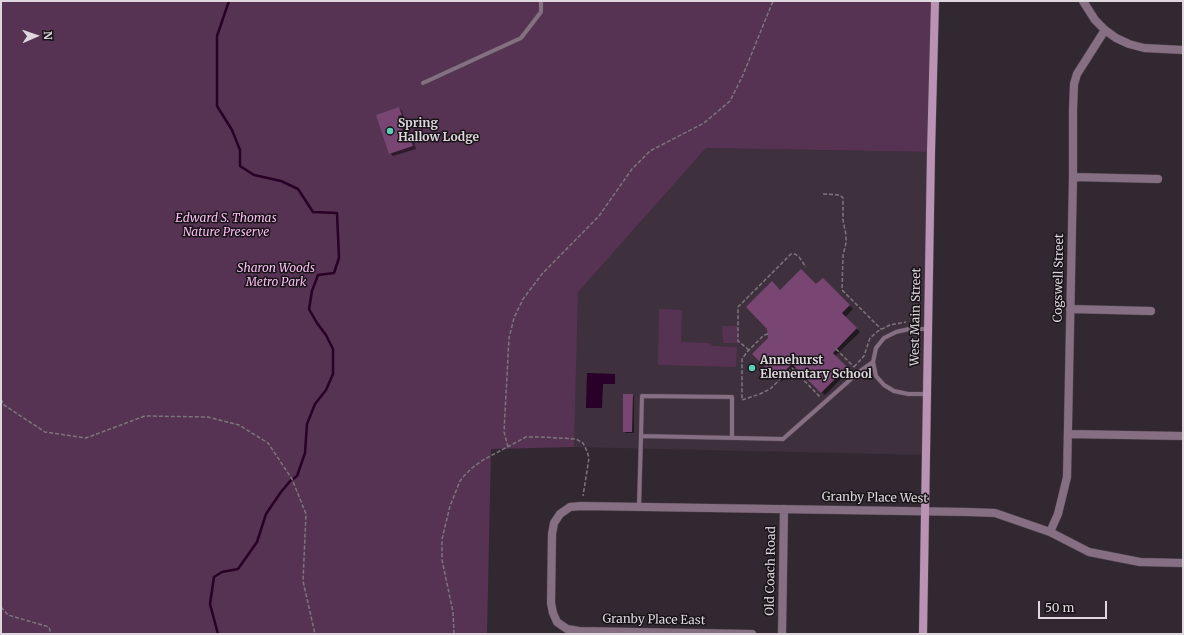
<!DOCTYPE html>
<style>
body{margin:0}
#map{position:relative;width:1184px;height:635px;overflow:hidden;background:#322831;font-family:Merriweather,serif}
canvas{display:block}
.frame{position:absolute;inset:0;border:2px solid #ded7dd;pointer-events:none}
.north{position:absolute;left:16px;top:16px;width:40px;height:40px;-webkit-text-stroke:3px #171317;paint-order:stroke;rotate:88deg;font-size:11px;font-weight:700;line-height:16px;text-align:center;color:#ded7dd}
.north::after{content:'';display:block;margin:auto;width:14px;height:18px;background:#ded7dd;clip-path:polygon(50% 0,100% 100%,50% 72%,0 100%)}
.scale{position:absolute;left:1038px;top:601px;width:69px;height:18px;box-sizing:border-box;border:2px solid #ded7dd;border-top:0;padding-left:5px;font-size:12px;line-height:14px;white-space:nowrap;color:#ded7dd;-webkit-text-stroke:3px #171317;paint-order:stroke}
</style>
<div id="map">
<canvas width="1184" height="635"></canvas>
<div class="frame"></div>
<div class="north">N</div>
<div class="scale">50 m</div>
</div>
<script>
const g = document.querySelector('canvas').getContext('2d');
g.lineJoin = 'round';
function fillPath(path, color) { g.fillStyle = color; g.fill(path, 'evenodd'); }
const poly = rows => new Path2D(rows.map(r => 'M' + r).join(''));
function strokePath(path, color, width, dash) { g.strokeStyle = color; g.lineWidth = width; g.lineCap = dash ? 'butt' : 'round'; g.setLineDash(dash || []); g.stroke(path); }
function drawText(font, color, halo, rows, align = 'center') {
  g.font = font + ' Merriweather,serif'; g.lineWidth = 3; g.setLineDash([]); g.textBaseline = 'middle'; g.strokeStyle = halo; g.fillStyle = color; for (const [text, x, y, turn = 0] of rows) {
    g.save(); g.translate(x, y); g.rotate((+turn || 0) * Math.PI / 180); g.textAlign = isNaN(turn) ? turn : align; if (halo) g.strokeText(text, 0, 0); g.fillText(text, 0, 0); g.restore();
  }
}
fillPath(poly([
 [706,148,931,152,926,455,574,447,577,292]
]), '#3f303d');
fillPath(poly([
 [1,1,935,1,931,152,706,148,578,292,574,447,491,449,487,634,1,634],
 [659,309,682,310,681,342,709,343,713,346,737,347,736,367,658,365],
 [722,326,738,326,738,343,723,343]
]), '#563353');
fillPath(poly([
 [587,373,615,374,615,384,603,384,602,408,586,408]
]), '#290027');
fillPath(poly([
 [399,108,402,111,404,118,400,119,406,135,408,134,412,137,416,149,393,156,390,153],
 [823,279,853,309,845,317,860,332,835,356,849,371,825,395,796,367,781,382,753,354,769,338,780,291,816,286],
 [632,395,634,397,634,433,626,433,624,431]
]), '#0007');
strokePath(poly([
 [229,1,217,36,217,106,232,130,240,150,240,166,254,175,281,181,298,189,313,212,337,213,339,258,334,273,318,275,312,291,309,309,317,323,326,335,333,349,333,374,326,390,315,404,307,424,305,453,297,476,293,479],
 [218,634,210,604,214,577,222,572,238,569,257,542,266,514,281,492,291,480]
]), '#290027', 2.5);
fillPath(poly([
 [399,107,402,115,398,116,404,134,409,133,413,146,389,154,376,115],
 [801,269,816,284,823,278,850,305,842,313,857,328,833,353,847,367,821,393,792,364,777,379,752,354,768,338,767,329,746,307,772,281,780,290],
 [623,394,633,394,632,432,623,432]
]), '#794674');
const lane = poly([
 [423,83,521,38,541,12,541,1],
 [927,394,908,394,894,391,884,385,876,376,873,362,876,348,884,338,896,332,909,329,928,329],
 [641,436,642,396,732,397,732,438],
 [639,507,641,436,783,439,859,372,873,362]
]);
const street = poly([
 [1083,1,1095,20,1105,30,1116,38,1129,44,1144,48,1183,50],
 [1073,177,1158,179],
 [1070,309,1151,311],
 [1068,434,1183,436],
 [1050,532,1058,514,1067,477,1073,177,1073,110,1074,84,1077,74,1105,30],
 [752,634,579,631,567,629,557,622,553,613,551,603,552,534,554,523,560,514,570,507,581,506,968,512,995,513,1050,532,1089,552,1140,562,1183,563],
 [782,634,784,509]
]);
const secondary = poly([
 [923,634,931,152,935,1]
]);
strokePath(lane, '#4e444d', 5);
strokePath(street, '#4e444d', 9);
strokePath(secondary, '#4e444d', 9);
strokePath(poly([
 [823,194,840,195,843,198,843,220,846,235,846,243,843,256,842,290,881,329],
 [768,334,764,335,747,352,742,359,742,400,760,394,770,389,792,368,821,398],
 [836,349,854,367],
 [749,350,738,341,738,307,791,254,795,254,799,257,806,267],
 [854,367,864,356,870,338,878,331,890,325,906,322],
 [1,399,4,405,45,432,86,438,145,416,208,417,239,425,268,443,292,479,306,514,303,581,315,634],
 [508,447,504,432,509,338,514,318,523,299,542,274,599,216,632,169,650,151,704,123,730,101,743,75,773,1],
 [1,607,8,615,49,627,51,634],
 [454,634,453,612,442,560,442,539,450,506,460,481,464,476,472,468,483,460,526,437,541,437,576,439,583,443,587,451,589,458,583,496]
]), '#7d757c', 1.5, [4, 2]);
strokePath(lane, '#866e83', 4);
strokePath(street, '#866e83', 8);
strokePath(secondary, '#b992b4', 8);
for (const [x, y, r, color] of [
 [390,131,4,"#5cceba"],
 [752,368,4,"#5cceba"]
]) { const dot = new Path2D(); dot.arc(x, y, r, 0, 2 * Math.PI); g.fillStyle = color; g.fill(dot); strokePath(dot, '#171317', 1.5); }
drawText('bold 12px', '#ded7dd', '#171317', [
 ["Spring",398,124],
 ["Hallow Lodge",398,138],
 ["Annehurst",760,361],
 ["Elementary School",760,375]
], 'left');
drawText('italic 12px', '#fcbdf4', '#171317', [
 ["Edward S. Thomas",226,219],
 ["Nature Preserve",226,233],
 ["Sharon Woods",276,269],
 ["Metro Park",276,283]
]);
drawText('12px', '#ded7dd', '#171317', [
 ["Cogswell Street",1059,278,-89],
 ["West Main Street",916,317,-89],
 ["Granby Place West",875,498,1],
 ["Old Coach Road",771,571,-89],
 ["Granby Place East",654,620,1]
]);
</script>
